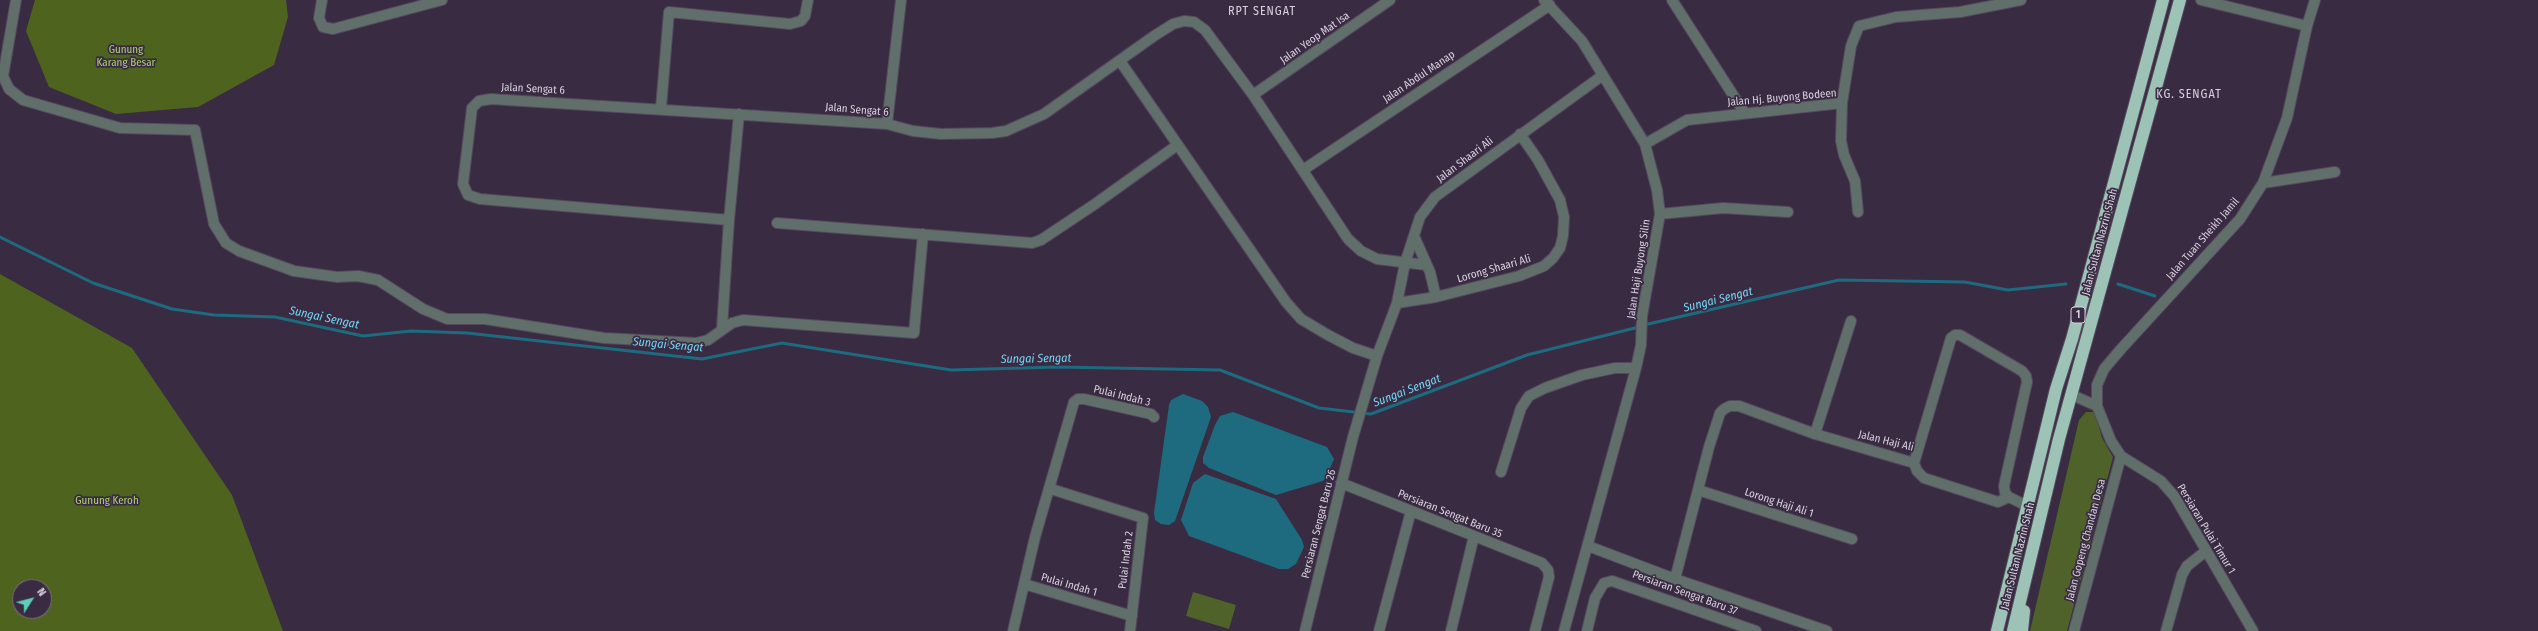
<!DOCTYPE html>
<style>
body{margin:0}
#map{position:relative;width:2538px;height:631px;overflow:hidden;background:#392b42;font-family:"Fira Sans Condensed",sans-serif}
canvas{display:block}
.north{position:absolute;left:12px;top:579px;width:40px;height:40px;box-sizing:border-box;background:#392b42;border:1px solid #796d80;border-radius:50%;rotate:54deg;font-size:11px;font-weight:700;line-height:16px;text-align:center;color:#d8d0de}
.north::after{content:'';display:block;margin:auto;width:14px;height:18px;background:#5cceba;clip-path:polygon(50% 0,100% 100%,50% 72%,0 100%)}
</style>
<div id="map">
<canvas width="2538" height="631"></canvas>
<div class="north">N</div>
</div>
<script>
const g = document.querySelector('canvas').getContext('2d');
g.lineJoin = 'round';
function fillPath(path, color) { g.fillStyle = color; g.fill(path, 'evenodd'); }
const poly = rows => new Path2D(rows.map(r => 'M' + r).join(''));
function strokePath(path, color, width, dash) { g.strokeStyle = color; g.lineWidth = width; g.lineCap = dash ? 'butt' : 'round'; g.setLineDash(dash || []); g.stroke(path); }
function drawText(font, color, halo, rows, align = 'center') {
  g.font = font + ' "Fira Sans Condensed",sans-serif'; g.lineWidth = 3.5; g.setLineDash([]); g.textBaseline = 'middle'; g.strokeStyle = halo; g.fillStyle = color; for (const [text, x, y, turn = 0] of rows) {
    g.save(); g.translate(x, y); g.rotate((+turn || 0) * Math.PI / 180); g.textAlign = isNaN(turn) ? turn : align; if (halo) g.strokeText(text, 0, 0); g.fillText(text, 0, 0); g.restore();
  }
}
fillPath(poly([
 [2086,412,2095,412,2102,438,2113,457,2067,631,2030,631,2079,420],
 [1193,592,1236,605,1229,629,1186,616]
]), '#4f6229');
fillPath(poly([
 [35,0,286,0,288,17,274,65,198,107,116,114,49,87,26,31],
 [0,274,132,348,232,495,283,631,0,631],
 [20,587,44,587,44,611,20,611]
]), '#4e641e');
fillPath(poly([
 [1183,394,1202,401,1208,407,1211,417,1175,521,1169,525,1161,524,1155,520,1154,513,1169,405,1171,400],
 [1233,412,1327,447,1334,459,1327,476,1323,481,1276,495,1209,468,1203,463,1203,457,1215,425,1220,416],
 [1205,474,1276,499,1302,540,1304,547,1296,564,1288,569,1279,569,1189,536,1181,520,1193,483]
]), '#1e6b80');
strokePath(poly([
 [0,237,93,283,172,309,214,315,275,317,363,336,411,331,467,333,702,359,782,343,951,370,1058,367,1220,370,1319,408,1371,414,1527,355,1639,327],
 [2118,284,2155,296],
 [1644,325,1839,280,1965,282,2008,290,2066,284]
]), '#1e6b80', 3);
const minor = poly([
 [16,0,3,76,9,89,23,100,120,128,195,130,214,224,226,243,239,251,294,271,337,277,358,276,378,280,423,309,447,319,485,319,604,338,696,343,708,340,732,323,743,320,914,333,923,234],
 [322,0,319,18,323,27,333,29,442,0],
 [1544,0,1582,41,1645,144,1657,190,1660,214,1642,316,1641,345,1636,368,1564,631],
 [1672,0,1744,112],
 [2201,0,2307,26],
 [1120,61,1286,302,1301,319,1328,335,1353,348,1377,356],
 [1253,95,1390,0],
 [1842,103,1851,46,1859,26,1896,17,1960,12,2021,0],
 [661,108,669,12,790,24,801,21,805,16,808,0],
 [887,124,901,0],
 [1645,144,1687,120,1842,103,1841,141,1844,155,1855,181,1858,212],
 [1303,170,1550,5],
 [2263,183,2335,172],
 [1660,214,1723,208,1788,212],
 [729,220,480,199,468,195,463,184,472,108,479,101,491,99,887,124,913,131,941,134,992,133,1006,131,1044,114,1154,36,1173,24,1184,21,1194,22,1205,30,1253,95,1348,239,1361,251,1377,259,1426,265],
 [777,223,1032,243,1041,240,1095,204,1176,146],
 [1414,236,1430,272,1436,297],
 [1397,303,1436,297,1519,276,1544,266,1553,258,1560,248,1563,236,1564,217,1560,200,1538,160,1520,134],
 [722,328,729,220,739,114],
 [2072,395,2097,406],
 [1815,434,1851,321],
 [1914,463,1917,471,1924,478,1998,502,2009,497],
 [1501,472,1521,408,1529,396,1545,388,1582,375,1615,368,1636,368],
 [1341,483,1542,563,1548,570,1549,577,1535,631],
 [1051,489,1143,518,1130,631],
 [1698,490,1852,539],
 [1588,546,1675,579,1827,631],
 [1675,579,1709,447,1720,413,1724,409,1730,406,1739,406,1815,434,1914,463,1951,338,1955,335,1960,335,2022,371,2026,376,2027,382,2004,486,2005,493,2009,497,2027,506],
 [1024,584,1132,616],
 [1013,631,1035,537,1074,402,1078,399,1084,399,1151,414,1154,417],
 [1305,631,1353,437,1377,356,1397,303,1405,263,1420,217,1435,197,1603,75],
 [1379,631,1411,511],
 [1451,631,1474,536],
 [1587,631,1595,598,1604,583,1612,581,1756,631],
 [2074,631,2121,456],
 [2166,631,2182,575,2187,566,2206,551],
 [2253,631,2175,497,2161,481,2121,456,2111,441,2097,406,2097,385,2104,369,2121,349,2240,219,2263,183,2287,118,2307,26,2315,0]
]);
const highway = poly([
 [1997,631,2056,389,2072,339,2163,0],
 [2013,631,2059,439,2180,0],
 [2022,631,2024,611]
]);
strokePath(minor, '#56495e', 12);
strokePath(highway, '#56495e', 14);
strokePath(minor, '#606f6a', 10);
strokePath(highway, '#9dc3b7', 12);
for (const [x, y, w] of [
 [2078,315,14]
]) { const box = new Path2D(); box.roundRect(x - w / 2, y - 8, w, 16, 3); g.fillStyle = '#392b42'; g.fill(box); strokePath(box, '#d8d0de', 1); }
drawText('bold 10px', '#d8d0de', null, [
 ["1",2078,315]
]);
drawText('11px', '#d8d0de', '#392b42', [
 ["Jalan Yeop Mat Isa",1315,38,-35],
 ["Jalan Abdul Manap",1419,77,-34],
 ["Jalan Sengat 6",533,89,3],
 ["Jalan Hj. Buyong Bodeen",1782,98,-5],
 ["Jalan Sengat 6",857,110,5],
 ["Jalan Shaari Ali",1465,160,-37],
 ["Jalan Tuan Sheikh Jamil",2203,239,-49],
 ["Jalan Sultan Nazrin Shah",2100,242,-75],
 ["Lorong Shaari Ali",1494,269,-16],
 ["Jalan Haji Buyong Silin",1639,269,-81],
 ["Pulai Indah 3",1122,396,14],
 ["Jalan Haji Ali",1886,441,14],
 ["Lorong Haji Ali 1",1779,503,18],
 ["Persiaran Sengat Baru 35",1450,514,22],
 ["Persiaran Sengat Baru 26",1319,524,-76],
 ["Persiaran Pulai Timur 1",2206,529,59],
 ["Jalan Gopeng Chandan Desa",2086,540,-75],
 ["Jalan Sultan Nazrin Shah",2018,556,-76],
 ["Pulai Indah 2",1126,560,-83],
 ["Pulai Indah 1",1069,585,16],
 ["Persiaran Sengat Baru 37",1685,593,20]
]);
drawText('11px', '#aed06f', '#392b42', [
 ["Gunung",126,50],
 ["Karang Besar",126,63],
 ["Gunung Keroh",107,501]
]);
g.letterSpacing = '1px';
drawText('12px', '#d8d0de', '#392b42', [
 ["RPT SENGAT",1262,12],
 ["KG. SENGAT",2189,95]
]);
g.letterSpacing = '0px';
drawText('italic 12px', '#73d7f6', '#392b42', [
 ["Sungai Sengat",1718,300,-14],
 ["Sungai Sengat",324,318,12],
 ["Sungai Sengat",668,345,5],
 ["Sungai Sengat",1036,359,-1],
 ["Sungai Sengat",1407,391,-21]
]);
</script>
